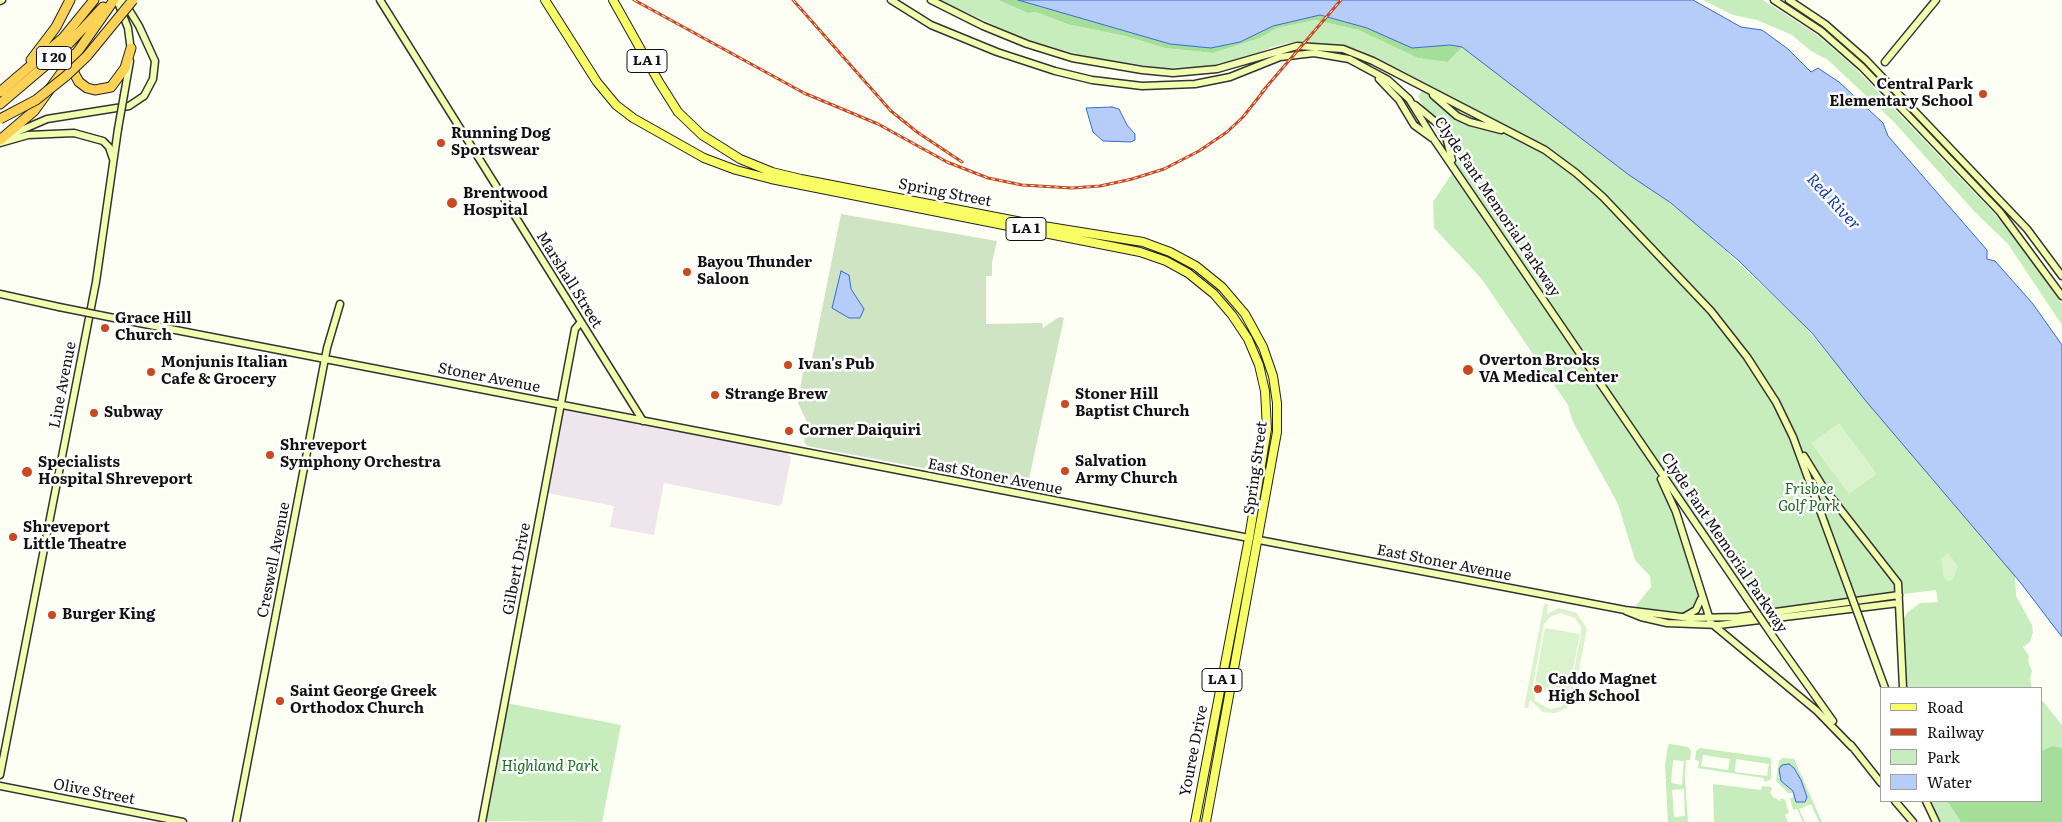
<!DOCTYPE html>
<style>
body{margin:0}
#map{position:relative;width:2062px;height:822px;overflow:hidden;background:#fefff4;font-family:Literata,serif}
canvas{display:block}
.legend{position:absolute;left:1880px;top:687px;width:162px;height:115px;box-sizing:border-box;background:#fff;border:1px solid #a0a0a0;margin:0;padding:6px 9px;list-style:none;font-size:15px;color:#111}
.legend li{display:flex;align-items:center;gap:10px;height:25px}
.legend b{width:25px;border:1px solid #a0a0a0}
</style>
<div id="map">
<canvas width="2062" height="822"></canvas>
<ul class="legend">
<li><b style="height:6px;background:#f7ff65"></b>Road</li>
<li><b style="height:6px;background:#c94920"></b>Railway</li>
<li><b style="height:14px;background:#c6edbb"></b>Park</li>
<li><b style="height:14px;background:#b6ccf9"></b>Water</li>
</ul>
</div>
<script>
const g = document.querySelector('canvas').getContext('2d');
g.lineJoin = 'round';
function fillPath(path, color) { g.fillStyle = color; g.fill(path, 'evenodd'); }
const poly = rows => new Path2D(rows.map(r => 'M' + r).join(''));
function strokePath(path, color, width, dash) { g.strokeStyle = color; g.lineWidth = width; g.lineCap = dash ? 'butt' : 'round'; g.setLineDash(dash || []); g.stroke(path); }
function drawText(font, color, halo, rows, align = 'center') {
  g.font = font + ' Literata,serif'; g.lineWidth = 5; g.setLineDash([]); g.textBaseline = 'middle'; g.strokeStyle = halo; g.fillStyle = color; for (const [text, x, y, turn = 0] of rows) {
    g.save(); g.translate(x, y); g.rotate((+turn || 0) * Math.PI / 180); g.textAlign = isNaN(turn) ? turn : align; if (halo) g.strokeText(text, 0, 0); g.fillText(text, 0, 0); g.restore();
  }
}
fillPath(poly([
 [565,410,786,452,791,458,782,503,779,506,664,483,654,535,610,527,614,506,547,493,562,413]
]), '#efe5ed');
fillPath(poly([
 [939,0,998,0,1028,13,1036,12,1067,24,1125,36,1165,48,1213,53,1260,38,1277,28,1315,20,1360,30,1418,58,1448,62,1462,47,1694,221,1801,322,2015,575,2016,596,2032,625,2033,632,2030,642,2023,647,2029,656,2028,661,2032,671,2030,679,2032,688,1905,688,1903,621,1907,613,1920,603,1938,602,1936,590,1756,612,1445,148,1418,96,1428,84,1357,49,1297,41,1275,46,1245,58,1203,67,1162,68,1088,57,1029,41],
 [1703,0,1763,0,1816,34,1855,68,2007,227,2062,304,2062,325,2008,244,1974,211,1894,122,1828,60,1811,51,1792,35,1757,20,1733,15],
 [1455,169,1636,439,1664,488,1700,595,1699,604,1683,616,1635,607,1651,587,1650,576,1635,560,1618,504,1572,420,1568,405,1481,278,1434,228,1433,202],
 [2041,699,2062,725,2062,748,2052,746,2041,751],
 [506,703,621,725,602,822,484,821],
 [1670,744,1688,747,1691,751,1690,760,1686,760,1685,778,1688,822,1668,822,1665,765,1668,745],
 [1673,760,1684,761,1682,785,1671,783],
 [1684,789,1685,816,1674,817,1672,790],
 [1700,748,1771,758,1771,779,1765,782,1763,778,1698,768,1699,761,1695,760,1696,751],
 [1703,755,1730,759,1728,770,1701,766],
 [1736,759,1769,764,1767,776,1735,772],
 [1782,758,1794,759,1822,822,1819,822,1811,804,1799,809,1805,822,1803,822,1797,809,1793,810,1790,798,1793,798,1793,793,1788,793,1776,781,1779,761],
 [1713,784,1761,790,1762,786,1771,787,1772,790,1770,792,1773,797,1780,801,1781,798,1785,800,1789,813,1785,815,1788,822,1714,822],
 [1930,801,1947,801,1961,822,1941,822]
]), '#c6edbb');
fillPath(poly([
 [998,0,1018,0,1170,44,1211,48,1240,42,1273,26,1320,15,1367,28,1412,48,1450,45,1462,47,1448,62,1418,58,1359,30,1315,20,1277,28,1260,38,1213,53,1165,48,1125,36,1067,24,1036,12,1028,13],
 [2052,746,2062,748,2062,822,1961,822,1947,801,2041,801,2041,751]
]), '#a4de99');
fillPath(poly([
 [841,214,997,241,992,262,992,276,986,276,986,324,1042,323,1043,328,1059,317,1064,318,1027,488,807,446,804,442,806,420,798,403,804,366,812,359]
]), '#cfe4c2');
fillPath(poly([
 [1839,423,1877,474,1849,494,1811,443],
 [1948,553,1958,566,1953,579,1948,582,1943,576,1941,558],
 [1544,604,1548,604,1547,614,1559,608,1577,613,1587,629,1574,696,1567,708,1556,713,1543,712,1530,700,1528,708,1524,708],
 [1560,613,1575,618,1581,627,1581,634,1569,697,1561,707,1550,709,1535,701,1533,685,1544,624,1550,617],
 [1545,628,1580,634,1568,695,1534,689]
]), '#dbf3cd');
const water = poly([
 [1018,0,1693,0,1741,27,1762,30,1788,49,1811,72,1818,68,1839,82,1883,123,1888,136,1987,250,1987,259,1995,261,2033,304,2062,345,2062,637,2020,582,1865,400,1812,333,1739,261,1671,203,1629,175,1462,47,1450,45,1412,48,1367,28,1320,15,1273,26,1240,42,1211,48,1170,44,1018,0],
 [1112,107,1119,109,1127,125,1135,134,1135,140,1131,142,1103,141,1093,132,1086,108,1112,107],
 [841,271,849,275,851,289,864,309,860,318,849,318,832,308,841,271],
 [1789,764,1794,768,1801,780,1807,797,1805,802,1796,802,1793,791,1781,781,1779,769,1782,765,1789,764]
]);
fillPath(water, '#b6ccf9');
strokePath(water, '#3969d4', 1);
const secondary = poly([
 [117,0,128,28,131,51],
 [380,0,643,421],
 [891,0,931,25,997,52,1055,71,1092,80,1142,86,1195,84,1230,77,1280,57,1314,53,1349,59,1388,80,1409,99,1433,138,1746,597],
 [931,0,983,26,1027,44,1072,58,1142,70,1173,73,1217,69,1297,46,1343,49,1373,61,1545,150,1576,173,1603,197,1711,311,1747,357,1776,402,1793,437,1847,584],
 [1774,0,1821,31,1862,67,2000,212,2062,296],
 [1789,0,1825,24,1866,60,2027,229,2062,276],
 [0,1,2,0],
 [1885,62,1936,0],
 [1379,79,1399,100,1414,125,1432,138],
 [124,95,130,61],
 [1433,95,1457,116,1470,122,1501,130],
 [1415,105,1444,129,1452,160],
 [10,135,47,119,129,106,144,96,153,79,155,61,139,26,123,0],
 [0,143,28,135,74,133,103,141,109,147,113,159],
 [0,294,59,307],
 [129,321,1249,538],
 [1804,456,1823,487,1898,583,1903,688],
 [1661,479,1676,512,1711,623,1817,711,1852,747],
 [1259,540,1625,610,1690,618,1739,617,1899,595],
 [1626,611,1641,617,1667,623,1719,625,1899,603],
 [1684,617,1696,610,1701,599],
 [1863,628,1885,688],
 [1774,638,1833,721],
 [1851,745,1881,783],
 [0,775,96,282,118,129],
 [0,786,183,822],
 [1895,801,1913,822],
 [1926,801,1936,822],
 [236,822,327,348,340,304],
 [482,822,575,329,581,322]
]);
const primary = poly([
 [545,0,597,82,616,105,633,118,704,158,736,170,771,179,1140,252,1166,261,1188,273,1214,294,1232,315,1248,339,1259,365,1265,391,1267,429,1249,538,1195,822],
 [613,0,659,82,678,112,702,135,740,159,772,172,801,179,1037,225,1143,242,1170,252,1196,266,1222,287,1245,314,1263,347,1273,376,1277,403,1277,432,1206,822]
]);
const highway = poly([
 [114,0,76,54,74,73,79,82,87,88,95,90,111,87,125,68,131,48],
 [31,60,56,27,70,0],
 [0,92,63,38,94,0],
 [0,104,60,53,103,7],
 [0,140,34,111,75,54]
]);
strokePath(secondary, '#333', 9);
strokePath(primary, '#222', 10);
strokePath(highway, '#222', 11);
strokePath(secondary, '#f1ffaf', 6);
strokePath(primary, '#f7ff65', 8);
strokePath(highway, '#fbd256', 9);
const rail = poly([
 [634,0,804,93,878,124,947,162,988,178,1022,185,1072,188,1100,186,1132,179,1164,169,1199,151,1227,132,1243,117,1266,88],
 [793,0,891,111,917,132,962,162],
 [1262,92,1341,0]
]);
strokePath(rail, '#c94920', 3);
strokePath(rail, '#fff', 1, [4]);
const secondaryBridge = poly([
 [118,129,124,95],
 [59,307,129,321],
 [1847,584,1863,628],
 [1746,597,1774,638]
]);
const highwayBridge = poly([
 [0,119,36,100,66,76,87,56,133,0]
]);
strokePath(secondaryBridge, '#333', 9, []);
strokePath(highwayBridge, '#222', 11, []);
strokePath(secondaryBridge, '#f1ffaf', 6);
strokePath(highwayBridge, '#fbd256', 9);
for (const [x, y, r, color] of [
 [1983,94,5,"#c94920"],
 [441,143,5,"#c94920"],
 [452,203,6,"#c94920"],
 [687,272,5,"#c94920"],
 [105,328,5,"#c94920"],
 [788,365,5,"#c94920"],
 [1468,370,6,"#c94920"],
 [151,372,5,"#c94920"],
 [715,395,5,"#c94920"],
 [1065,404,5,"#c94920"],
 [94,413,5,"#c94920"],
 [789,431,5,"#c94920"],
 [270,455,5,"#c94920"],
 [1065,471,5,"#c94920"],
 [27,472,6,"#c94920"],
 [13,537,5,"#c94920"],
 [52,615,5,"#c94920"],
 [1538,689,5,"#c94920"],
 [280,701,5,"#c94920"]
]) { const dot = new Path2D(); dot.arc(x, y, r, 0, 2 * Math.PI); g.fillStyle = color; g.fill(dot); strokePath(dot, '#fff', 2); }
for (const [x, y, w] of [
 [54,58,35],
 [647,61,40],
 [1026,229,40],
 [1222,680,40]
]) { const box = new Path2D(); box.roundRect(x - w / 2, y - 11.5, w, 23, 4); g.fillStyle = '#fff'; g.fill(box); strokePath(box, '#111', 1); }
drawText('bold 14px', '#111', null, [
 ["I 20",54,58],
 ["LA 1",647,61],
 ["LA 1",1026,229],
 ["LA 1",1222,680]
]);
drawText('bold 15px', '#111', '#fff', [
 ["Central Park",1973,85,"right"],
 ["Elementary School",1973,102,"right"],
 ["Running Dog",451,134],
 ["Sportswear",451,151],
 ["Brentwood",463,194],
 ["Hospital",463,211],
 ["Bayou Thunder",697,263],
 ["Saloon",697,280],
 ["Grace Hill",115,319],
 ["Church",115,336],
 ["Overton Brooks",1479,361],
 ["VA Medical Center",1479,378],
 ["Monjunis Italian",161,363],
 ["Cafe & Grocery",161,380],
 ["Ivan's Pub",798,365],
 ["Strange Brew",725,395],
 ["Stoner Hill",1075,395],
 ["Baptist Church",1075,412],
 ["Subway",104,413],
 ["Corner Daiquiri",799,431],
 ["Shreveport",280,446],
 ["Symphony Orchestra",280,463],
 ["Salvation",1075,462],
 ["Army Church",1075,479],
 ["Specialists",38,463],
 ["Hospital Shreveport",38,480],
 ["Shreveport",23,528],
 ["Little Theatre",23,545],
 ["Burger King",62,615],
 ["Caddo Magnet",1548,680],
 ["High School",1548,697],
 ["Saint George Greek",290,692],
 ["Orthodox Church",290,709]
], 'left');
drawText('15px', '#111', '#fff', [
 ["Spring Street",945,193,11],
 ["Clyde Fant Memorial Parkway",1497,207,56],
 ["Marshall Street",569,280,58],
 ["Stoner Avenue",489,378,11],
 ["Line Avenue",63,385,-79],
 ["Spring Street",1256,468,-82],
 ["East Stoner Avenue",995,477,11],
 ["Clyde Fant Memorial Parkway",1724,543,56],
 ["Creswell Avenue",274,560,-79],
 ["East Stoner Avenue",1444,563,11],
 ["Gilbert Drive",517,569,-79],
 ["Youree Drive",1194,751,-79],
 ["Olive Street",94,792,11]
]);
drawText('italic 15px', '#1c6d23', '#fff', [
 ["Frisbee",1809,490],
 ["Golf Park",1809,507],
 ["Highland Park",550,767]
]);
drawText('italic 16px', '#113bab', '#fff', [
 ["Red River",1833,202,47]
]);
</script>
